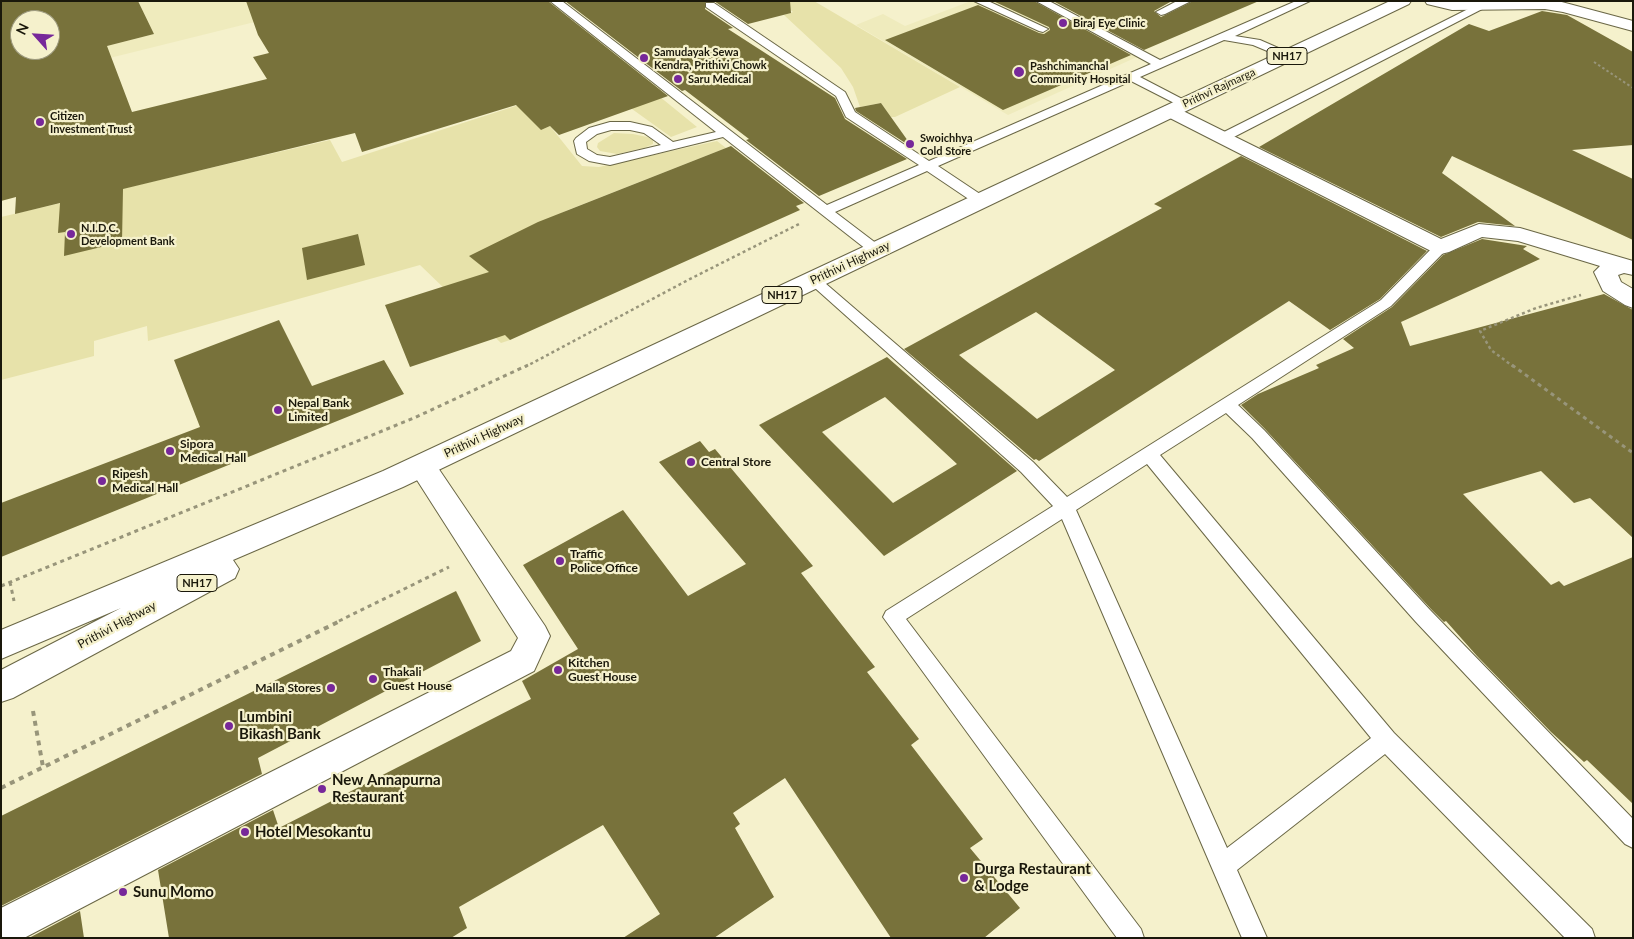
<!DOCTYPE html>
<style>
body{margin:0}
#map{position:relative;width:1634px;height:939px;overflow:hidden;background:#f5f1cc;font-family:Lato,sans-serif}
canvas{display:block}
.frame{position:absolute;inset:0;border:2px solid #1a180b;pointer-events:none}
.north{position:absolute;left:10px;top:10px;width:50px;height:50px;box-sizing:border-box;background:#f5f1cc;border:1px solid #9d9a7f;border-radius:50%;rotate:296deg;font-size:14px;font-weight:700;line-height:20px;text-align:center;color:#1a180b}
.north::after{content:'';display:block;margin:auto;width:18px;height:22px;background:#77289a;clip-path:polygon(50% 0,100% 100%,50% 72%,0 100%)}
</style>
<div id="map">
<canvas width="1634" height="939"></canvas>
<div class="frame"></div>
<div class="north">N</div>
</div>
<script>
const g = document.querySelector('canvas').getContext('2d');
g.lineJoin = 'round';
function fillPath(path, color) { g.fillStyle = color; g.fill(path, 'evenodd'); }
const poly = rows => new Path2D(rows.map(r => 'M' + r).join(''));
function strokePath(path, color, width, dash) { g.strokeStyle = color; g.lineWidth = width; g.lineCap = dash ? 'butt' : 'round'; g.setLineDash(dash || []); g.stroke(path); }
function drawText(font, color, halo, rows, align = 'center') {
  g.font = font + ' Lato,sans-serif'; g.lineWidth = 4.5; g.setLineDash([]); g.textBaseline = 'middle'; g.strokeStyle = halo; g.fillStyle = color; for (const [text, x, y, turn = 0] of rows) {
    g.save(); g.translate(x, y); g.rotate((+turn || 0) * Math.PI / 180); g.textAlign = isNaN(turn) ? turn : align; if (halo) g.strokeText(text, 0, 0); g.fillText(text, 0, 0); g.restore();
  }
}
fillPath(poly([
 [53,1,79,53,154,34,138,1,246,1,315,7,1,85,50,50,50,20],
 [971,1,1025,1,1137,57,1008,115,856,25,883,14,905,26]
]), '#efebbd');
fillPath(poly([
 [780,1,814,1,960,87,895,117,891,117,881,103,860,107,853,87,841,68,784,15,793,12],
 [627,70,697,127,671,137,632,109,609,90,541,130,550,126,582,166,599,167,717,141,726,148,568,210,470,256,518,295,485,310,510,340,501,343,420,265,148,341,147,326,94,341,94,356,1,380,1,217,330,140,342,162],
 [614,133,633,134,647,137,653,140,653,144,644,148,617,154,600,151,597,147,598,143]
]), '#e7e2aa');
fillPath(poly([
 [1,1,138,1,154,34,107,46,132,112,267,79,253,57,269,53,258,35,246,1,548,1,668,96,559,135,550,126,541,130,516,105,362,152,355,133,123,189,122,242,64,256,65,232,58,233,60,203,15,214,16,197,1,201],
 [20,20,50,20,50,50,20,50],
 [565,1,706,1,705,9,733,28,728,29,835,98,845,119,907,159,819,196,746,140,749,139,685,90,682,91],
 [714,1,790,1,791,13,748,24],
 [993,1,1034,1,1131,55,1003,110,885,40,978,5,1039,33,1044,34,1050,30,1049,27],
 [1053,1,1172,1,1154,11,1161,17,1193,1,1259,1,1144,50],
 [1542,11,1567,15,1633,52,1633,145,1572,150,1633,179,1633,240,1452,156,1442,173,1515,226,1478,222,1441,237,1259,147,1469,24,1489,31],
 [881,103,913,148,856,111,855,108],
 [731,146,804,203,796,206,800,210,510,340,505,335,410,367,385,305,489,272,469,256,538,222],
 [1241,156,1427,251,1380,299,1330,330,1289,301,1039,461,1036,459,1034,460,904,349,1162,208,1154,204],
 [1036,312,1115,370,1037,419,959,355],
 [358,234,365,265,307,280,302,248],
 [1482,239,1527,246,1523,249,1540,259,1401,322,1410,346,1604,294,1633,310,1633,538,1590,498,1574,503,1541,471,1463,494,1551,585,1559,581,1564,586,1633,557,1633,804,1587,760,1584,762,1551,732,1477,656,1446,621,1444,622,1431,609,1265,429,1241,405,1258,394,1319,368,1316,365,1354,348,1343,339,1392,307,1443,255],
 [279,320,312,386,384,360,404,394,1,557,1,503,200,427,174,360],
 [887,357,1017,471,884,556,759,425],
 [885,397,957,464,893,503,822,432],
 [700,441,709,452,715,449,813,566,801,573,875,667,867,672,919,739,911,745,983,839,970,848,1020,908,984,938,891,938,785,778,733,813,740,824,735,828,774,897,714,938,623,938,660,914,603,825,459,907,467,928,451,938,169,938,158,870,273,810,279,828,531,699,522,681,578,649,523,565,623,510,688,596,746,564,659,462],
 [456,591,481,641,258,758,262,774,1,906,1,816],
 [80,911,84,938,29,938]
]), '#78723b');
const service = poly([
 [550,1,562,1,827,205,919,165,846,117,836,96,706,7,706,3,714,3,845,92,855,112,929,161,1151,64,1036,1,1049,1,1160,60,1296,1,1310,1,1235,36,1260,40,1292,54,1294,56,1292,58,1284,58,1253,45,1224,40,1140,77,1188,102,1190,104,1188,106,1180,106,1131,81,938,166,986,198,988,201,986,204,976,204,927,171,835,212,881,247,883,250,881,253,876,254,871,253,723,137,610,165,589,161,577,154,574,141,576,138,589,128,610,122,630,122,652,127,673,142,716,132,550,1],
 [611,130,630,130,644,133,661,145,610,157,597,155,587,149,586,142,597,134,611,130],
 [974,1,988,1,1048,29,1043,32,1039,31,974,1],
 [1177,1,1191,1,1165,14,1161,15,1156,12,1177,1],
 [1482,2,1487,5,1486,7,1228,140,1224,141,1218,137,1220,134,1482,2],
 [1441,243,1446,244,1448,247,1446,250,1391,306,1238,405,1264,430,1430,610,1633,819,1633,848,1625,844,1416,622,1252,438,1226,413,1160,455,1394,733,1592,929,1595,938,1565,938,1385,754,1237,870,1267,938,1242,938,1062,519,906,619,1141,929,1144,938,1117,938,883,617,886,611,1053,506,1021,472,806,280,808,277,813,275,818,277,1033,462,1067,497,1381,300,1436,244,1441,243],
 [1147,464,1371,738,1227,848,1076,510,1147,464]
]);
const minor = poly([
 [1171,105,1441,239,1479,224,1520,228,1633,261,1633,275,1624,273,1618,275,1621,282,1633,289,1633,308,1625,305,1603,291,1594,272,1600,266,1518,241,1482,237,1449,252,1441,254,1433,252,1164,115,1162,111,1164,107,1171,105],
 [422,456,432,459,545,626,550,636,534,671,24,938,1,938,1,908,511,651,518,638,408,466,412,459,422,456]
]);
const tertiary = poly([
 [1425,1,1558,1,1633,21,1633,31,1563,12,1545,9,1452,10,1427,4,1425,1]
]);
const trunk = poly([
 [1390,1,1411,1,1409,4,403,487,233,560,239,569,235,578,13,698,1,702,1,670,121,608,1,659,1,630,383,471,1390,1]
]);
strokePath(service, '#6a6746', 2);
strokePath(minor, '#6a6746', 2);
strokePath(tertiary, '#6a6746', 2);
strokePath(trunk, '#6a6746', 2);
strokePath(poly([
 [1594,62,1633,88]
]), '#98957a', 2, [2.5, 2.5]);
strokePath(poly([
 [525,367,688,280,799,224],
 [1514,367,1491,350,1480,331,1536,308,1581,295]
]), '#98957a', 2.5, [3, 3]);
strokePath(poly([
 [1512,365,1633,453],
 [10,582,14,601],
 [1,586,414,418,528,365],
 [339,621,449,567]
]), '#98957a', 3, [4, 4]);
strokePath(poly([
 [33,711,43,767],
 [1,788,342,620]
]), '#98957a', 4, [5, 5]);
fillPath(service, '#fff');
fillPath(minor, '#fff');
fillPath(tertiary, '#fff');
fillPath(trunk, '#fff');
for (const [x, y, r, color] of [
 [1063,23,5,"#77289a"],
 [644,58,5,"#77289a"],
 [1019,72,6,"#77289a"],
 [678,79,5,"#77289a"],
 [40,122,5,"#77289a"],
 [910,144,5,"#77289a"],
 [71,234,5,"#77289a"],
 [278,410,5,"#77289a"],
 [170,451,5,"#77289a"],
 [691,462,5,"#77289a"],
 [102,481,5,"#77289a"],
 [560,561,5,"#77289a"],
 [558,670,5,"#77289a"],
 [373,679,5,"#77289a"],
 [331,688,5,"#77289a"],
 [229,726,5,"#77289a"],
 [322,789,5,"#77289a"],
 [245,832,5,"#77289a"],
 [964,878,5,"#77289a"],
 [123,892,5,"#77289a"]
]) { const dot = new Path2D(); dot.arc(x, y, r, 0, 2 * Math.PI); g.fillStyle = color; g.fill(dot); strokePath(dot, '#f5f1cc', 2); }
drawText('bold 11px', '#1a180b', '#f5f1cc', [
 ["Biraj Eye Clinic",1073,23],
 ["Samudayak Sewa",654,52],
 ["Kendra, Prithivi Chowk",654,65],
 ["Pashchimanchal",1030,66],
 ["Community Hospital",1030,79],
 ["Saru Medical",688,79],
 ["Citizen",50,116],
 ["Investment Trust",50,129],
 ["Swoichhya",920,138],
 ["Cold Store",920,151],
 ["N.I.D.C.",81,228],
 ["Development Bank",81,241]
], 'left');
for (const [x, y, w] of [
 [1287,56,40],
 [782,295,40],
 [197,583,40]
]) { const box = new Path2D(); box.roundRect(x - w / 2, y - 8.5, w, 17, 4); g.fillStyle = '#f5f1cc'; g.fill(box); strokePath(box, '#1a180b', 1); }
drawText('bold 11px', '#1a180b', null, [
 ["NH17",1287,56],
 ["NH17",782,295],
 ["NH17",197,583]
]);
drawText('11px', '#1a180b', '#f5f1cc', [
 ["Prithvi Rajmarga",1219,88,-25]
]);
drawText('12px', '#1a180b', '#f5f1cc', [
 ["Prithivi Highway",850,263,-25],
 ["Prithivi Highway",484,436,-25],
 ["Prithivi Highway",117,625,-28]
]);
drawText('bold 12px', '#1a180b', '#f5f1cc', [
 ["Nepal Bank",288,403],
 ["Limited",288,417],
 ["Sipora",180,444],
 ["Medical Hall",180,458],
 ["Central Store",701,462],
 ["Ripesh",112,474],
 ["Medical Hall",112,488],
 ["Traffic",570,554],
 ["Police Office",570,568],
 ["Kitchen",568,663],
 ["Guest House",568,677],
 ["Thakali",383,672],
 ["Guest House",383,686],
 ["Malla Stores",321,688,"right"]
], 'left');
drawText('bold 15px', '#1a180b', '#f5f1cc', [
 ["Lumbini",239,717],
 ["Bikash Bank",239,734],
 ["New Annapurna",332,780],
 ["Restaurant",332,797],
 ["Hotel Mesokantu",255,832],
 ["Durga Restaurant",974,869],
 ["& Lodge",974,886],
 ["Sunu Momo",133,892]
], 'left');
</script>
